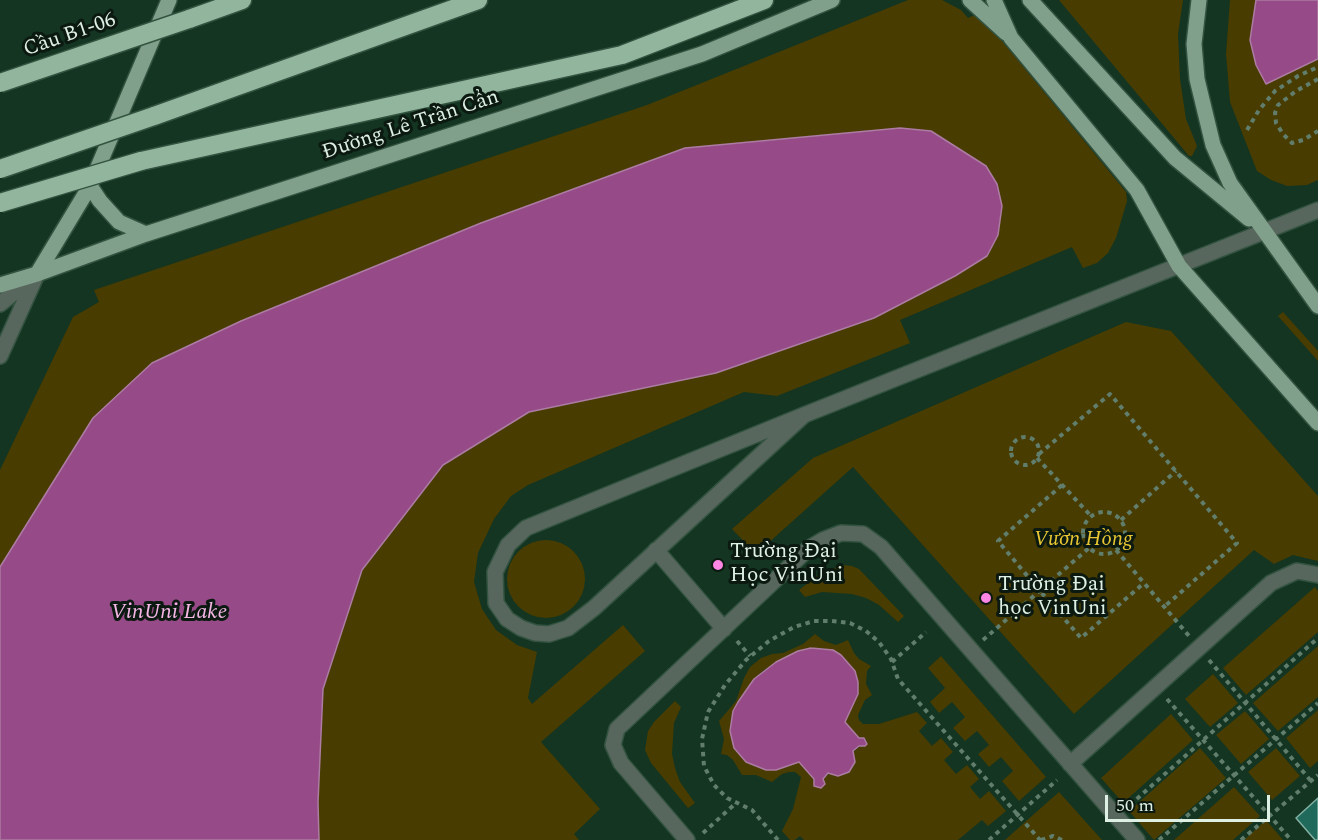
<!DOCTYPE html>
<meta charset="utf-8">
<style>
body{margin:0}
#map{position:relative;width:1318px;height:840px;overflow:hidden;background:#133521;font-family:Spectral,serif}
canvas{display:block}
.scale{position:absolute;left:1105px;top:795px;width:165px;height:27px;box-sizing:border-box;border:3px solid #def0e3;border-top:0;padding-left:8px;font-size:18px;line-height:21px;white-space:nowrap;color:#def0e3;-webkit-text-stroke:4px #0b1910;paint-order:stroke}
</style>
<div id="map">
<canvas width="1318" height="840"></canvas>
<div class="scale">50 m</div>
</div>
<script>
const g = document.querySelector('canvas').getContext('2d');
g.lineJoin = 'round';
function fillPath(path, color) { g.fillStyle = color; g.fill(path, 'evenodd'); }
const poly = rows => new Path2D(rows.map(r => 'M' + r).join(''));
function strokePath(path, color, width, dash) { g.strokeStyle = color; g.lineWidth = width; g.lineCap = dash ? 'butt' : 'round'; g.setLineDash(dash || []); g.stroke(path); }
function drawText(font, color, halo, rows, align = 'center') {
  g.font = font + ' Spectral,serif'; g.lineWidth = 6; g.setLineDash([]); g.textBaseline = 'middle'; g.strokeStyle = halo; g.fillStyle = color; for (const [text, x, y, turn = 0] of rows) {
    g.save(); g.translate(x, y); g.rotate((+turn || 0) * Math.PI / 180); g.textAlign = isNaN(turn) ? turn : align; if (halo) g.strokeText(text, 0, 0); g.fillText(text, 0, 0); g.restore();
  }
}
fillPath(poly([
 [908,0,942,0,961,10,968,18,979,13,1126,192,1127,201,1116,238,1108,253,1097,263,1083,268,1072,247,900,320,910,343,777,396,744,392,528,485,511,496,494,519,478,553,474,582,482,609,496,630,517,645,537,652,528,698,532,704,623,625,645,651,541,742,600,809,574,834,579,840,319,840,318,802,323,689,362,570,443,465,529,412,716,373,874,318,955,276,987,256,998,235,1002,206,986,166,931,131,900,128,685,148,0,567,0,470,73,317,99,302,94,290,647,105],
 [1059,0,1183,0,1178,34,1180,79,1186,119,1197,146,1192,156,1189,156],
 [1230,0,1318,0,1318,180,1307,185,1287,186,1271,180,1257,171,1230,102,1226,54],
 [1283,312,1318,351,1318,361,1278,316],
 [1126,322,1171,331,1318,496,1318,561,1293,555,1274,564,1254,550,1074,714,853,467,756,554,732,529,813,458],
 '507 579a39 39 0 1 1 78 0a39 39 0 1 1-78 0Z',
 [843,565,852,566,859,569,904,616,898,622,879,605,866,598,852,594,822,592,805,597,799,590,822,572],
 [1315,587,1318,591,1318,632,1246,695,1223,668],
 [815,634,824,641,836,645,848,640,854,653,859,659,871,666,867,671,866,684,872,695,865,700,858,715,859,720,863,724,879,724,917,712,927,723,919,731,932,746,941,738,953,752,944,760,956,774,967,765,979,779,970,787,980,799,989,791,1006,811,988,826,982,820,958,840,804,840,800,836,795,840,790,840,782,831,793,809,801,777,795,772,789,772,782,774,772,782,756,775,742,775,733,760,727,755,721,754,724,739,719,721,736,701,744,678,750,667,761,658,772,654,783,653,803,644],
 [810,648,823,648,845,722,859,738,861,737,867,740,823,779,814,779,799,762,776,770,766,770,731,721,738,702,754,679,764,670,798,651],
 [1318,646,1318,697,1278,731,1253,703],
 [941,656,1046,777,1019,801,1002,781,1013,771,1001,757,989,767,978,754,989,745,977,731,965,741,953,728,965,717,952,702,939,713,930,702,945,688,928,668],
 [1213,674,1238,703,1210,727,1185,699],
 [675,701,681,707,674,723,672,754,675,768,680,782,695,803,688,808,651,763,645,750,648,731,654,722],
 [1318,710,1318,761,1310,768,1286,738],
 [1245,711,1269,739,1241,764,1216,735],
 [1171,714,1193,740,1123,803,1101,778],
 [1200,748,1226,778,1154,840,1129,811],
 [1276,748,1300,776,1272,800,1248,772],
 [1234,787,1260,816,1233,840,1174,840],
 [1059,792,1102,840,1005,840,1025,822],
 [1266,820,1283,840,1244,840]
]), '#493c00');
const water = poly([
 [1256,0,1318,0,1318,59,1266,84,1256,65,1250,40,1256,0],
 [900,128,931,131,986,166,997,184,1002,206,998,235,987,256,955,276,874,318,716,373,529,412,443,465,362,570,323,689,318,802,319,840,0,840,0,567,93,418,152,363,241,321,481,223,685,148,900,128],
 [811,648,833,650,841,655,855,671,858,682,858,694,845,722,859,738,864,738,867,744,865,746,859,746,853,751,855,762,849,772,838,776,828,773,823,779,825,784,821,788,814,786,814,779,799,762,776,770,766,770,746,762,734,748,730,731,733,711,738,702,754,679,776,662,798,651,811,648]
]);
fillPath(water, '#964a87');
strokePath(water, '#ac7ca3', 1.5);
const building = poly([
 [1318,798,1318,840,1315,840,1296,818,1318,798]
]);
fillPath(building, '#1f6a5a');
strokePath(building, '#83b1a4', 1.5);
const minor = poly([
 [0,304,34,276],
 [0,356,37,274],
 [804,415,594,608,568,628,549,634,535,633,521,628,507,619,496,603,495,572,508,545,526,528,804,415,1318,210],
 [656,550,724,629],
 [1070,764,1271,583,1297,571,1318,575],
 [687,840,621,763,613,745,617,729,808,549,823,540,841,533,863,534,881,547,1137,840]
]);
const major = poly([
 [970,0,1006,33],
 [994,0,1011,38,1137,190,1179,266,1318,423],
 [1030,0,1175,158,1249,219],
 [1199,0,1194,44,1197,79,1213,145,1230,183,1318,306],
 [90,186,100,201,119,222,146,234],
 [37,274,90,186,169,0],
 [0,285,37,274,146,234,702,54,832,0]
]);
const highway = poly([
 [189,19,242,0],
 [154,116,478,0],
 [141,161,622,55,764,0]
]);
strokePath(minor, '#335340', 18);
strokePath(major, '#335340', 18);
strokePath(highway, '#335340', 21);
strokePath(poly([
 [1318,79,1296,91,1278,105,1275,113,1276,123,1283,134,1292,143,1303,140,1318,131],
 [1247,130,1259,110,1275,91,1298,76,1318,67],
 '1011 451a14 14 0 1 1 28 0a14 14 0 1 1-28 0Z',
 [1039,454,1110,394,1237,543,1164,607],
 [1037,458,1091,516],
 [1062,485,998,541,1040,591,1081,638,1144,583],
 '1083 533a21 21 0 1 1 42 0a21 21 0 1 1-42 0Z',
 [1121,520,1176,471],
 [1116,550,1189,636],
 [983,640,1089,548],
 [737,641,750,656],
 [1209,660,1311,781],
 [892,662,926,632],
 [1167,699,1291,840],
 [1130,805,1318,638],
 [703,833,736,803],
 [778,840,752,810,727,798,714,785,704,766,702,739,708,712,725,685,746,660,769,641,794,627,814,621,831,621,850,623,866,631,879,642,891,659,898,679,1040,840],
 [989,840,1057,780],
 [1041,840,1053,836,1062,840],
 [1159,840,1318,703],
 [1241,840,1318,775]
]), '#617d6c', 4, [4.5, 4.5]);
strokePath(minor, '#58675d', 15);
strokePath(major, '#81a08b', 15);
strokePath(highway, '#91b69d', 18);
const highwayBridge = poly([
 [0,83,189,19],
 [0,169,154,116],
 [0,203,141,161]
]);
strokePath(highwayBridge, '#335340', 21, []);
strokePath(highwayBridge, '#91b69d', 18);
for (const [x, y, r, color] of [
 [718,565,6,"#fc86e4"],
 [986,598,6,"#fc86e4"]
]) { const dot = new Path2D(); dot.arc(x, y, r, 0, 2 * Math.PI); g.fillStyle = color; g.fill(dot); strokePath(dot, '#0b1910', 2); }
drawText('21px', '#def0e3', '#0b1910', [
 ["Cầu B1-06",70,36,-19],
 ["Đường Lê Trần Cẩn",411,126,-18]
]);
drawText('italic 21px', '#e9c733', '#0b1910', [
 ["Vườn Hồng",1083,541]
]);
drawText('21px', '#def0e3', '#0b1910', [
 ["Trường Đại",730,553],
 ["Học VinUni",730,577],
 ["Trường Đại",998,586],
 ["học VinUni",998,610]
], 'left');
drawText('italic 22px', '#f5b6e5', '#0b1910', [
 ["VinUni Lake",169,614]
]);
</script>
